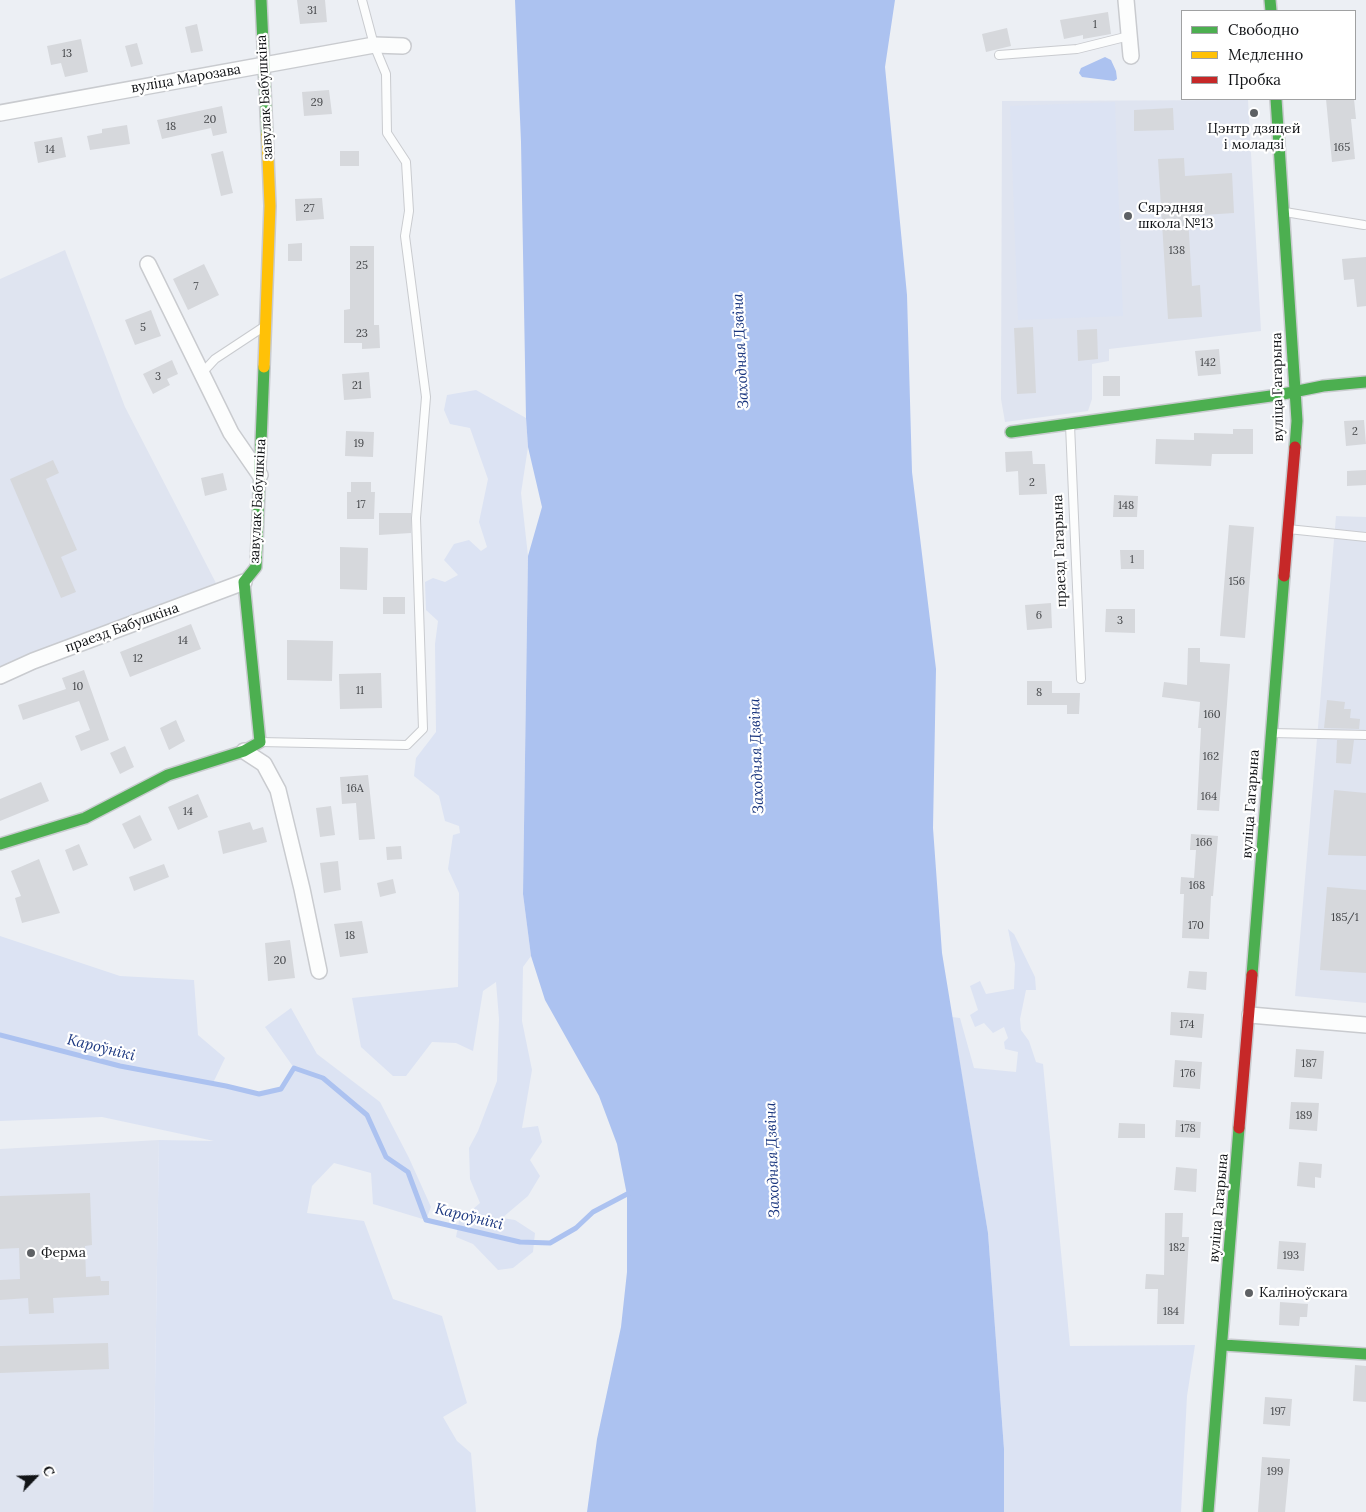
<!DOCTYPE html>
<meta charset="utf-8">
<style>
body{margin:0}
#map{position:relative;width:1366px;height:1512px;overflow:hidden;background:#eceff4;font-family:Lora,serif}
canvas{display:block}
.legend{position:absolute;left:1181px;top:10px;width:175px;height:90px;box-sizing:border-box;background:#fff;border:1px solid #a0a1a2;margin:0;padding:6px 9px;list-style:none;font-size:15px;color:#121417}
.legend li{display:flex;align-items:center;gap:10px;height:25px}
.legend b{width:25px;border:1px solid #a0a1a2}
.north{position:absolute;left:10px;top:1452px;width:50px;height:50px;-webkit-text-stroke:4px #fff;paint-order:stroke;rotate:66deg;font-size:14px;font-weight:700;line-height:20px;text-align:center;color:#121417}
.north::after{content:'';display:block;margin:auto;width:18px;height:22px;background:#121417;clip-path:polygon(50% 0,100% 100%,50% 72%,0 100%)}
</style>
<div id="map">
<canvas width="1366" height="1512"></canvas>
<ul class="legend">
<li><b style="height:6px;background:#4caf50"></b>Свободно</li>
<li><b style="height:6px;background:#ffc107"></b>Медленно</li>
<li><b style="height:6px;background:#c62828"></b>Пробка</li>
</ul>
<div class="north">С</div>
</div>
<script>
const g = document.querySelector('canvas').getContext('2d');
g.lineJoin = 'round';
function fillPath(path, color) { g.fillStyle = color; g.fill(path, 'evenodd'); }
const poly = rows => new Path2D(rows.map(r => 'M' + r).join(''));
function strokePath(path, color, width, dash) { g.strokeStyle = color; g.lineWidth = width; g.lineCap = dash ? 'butt' : 'round'; g.setLineDash(dash || []); g.stroke(path); }
function drawText(font, color, halo, rows, align = 'center') {
  g.font = font + ' Lora,serif'; g.lineWidth = 4.5; g.setLineDash([]); g.textBaseline = 'middle'; g.strokeStyle = halo; g.fillStyle = color; for (const [text, x, y, turn = 0] of rows) {
    g.save(); g.translate(x, y); g.rotate((+turn || 0) * Math.PI / 180); g.textAlign = isNaN(turn) ? turn : align; if (halo) g.strokeText(text, 0, 0); g.fillText(text, 0, 0); g.restore();
  }
}
fillPath(poly([
 [1248,100,1261,331,1109,349,1109,361,1092,364,1092,399,1088,411,1005,422,1001,399,1002,101],
 [65,250,125,407,217,585,0,667,0,279],
 [1336,516,1366,517,1366,1003,1295,996],
 [159,1140,153,1512,0,1512,0,1149]
]), '#dfe4f0');
fillPath(poly([
 [1115,102,1123,316,1018,320,1010,106],
 [476,390,526,418,528,447,521,493,528,556,523,894,531,956,523,967,522,1021,532,1070,522,1128,538,1126,542,1142,530,1160,540,1176,528,1196,502,1218,515,1220,535,1233,533,1252,513,1268,498,1270,473,1244,456,1237,459,1221,480,1203,470,1179,469,1148,478,1131,497,1081,499,1019,496,982,483,991,473,1051,456,1043,432,1042,406,1076,393,1076,361,1047,352,998,458,987,459,893,448,869,453,835,460,833,459,826,445,821,439,796,414,776,416,758,436,732,435,644,438,621,426,610,425,582,433,578,445,582,458,575,444,560,454,544,469,540,481,551,487,547,479,522,488,479,470,428,450,424,444,410,447,395],
 [1008,929,1014,934,1035,977,1036,990,1026,990,1020,1019,1021,1030,1029,1041,1036,1062,1043,1064,1070,1346,1195,1345,1187,1396,1181,1512,1004,1512,1004,1449,988,1233,952,1017,960,1018,974,1068,1016,1072,1018,1052,1005,1049,1004,1042,1008,1038,1004,1027,993,1033,984,1023,975,1027,970,1015,978,1010,970,986,980,981,986,994,1014,989,1015,964],
 [0,936,120,976,194,980,198,1035,225,1058,213,1083,243,1091,259,1094,281,1089,294,1068,265,1027,291,1008,317,1054,380,1102,409,1158,431,1207,426,1220,373,1204,371,1173,334,1163,312,1186,307,1213,364,1221,393,1299,442,1316,467,1403,443,1417,457,1441,471,1453,476,1512,153,1512,159,1140,214,1141,102,1117,0,1121]
]), '#dce3f3');
fillPath(poly([
 [515,0,895,0,885,67,907,295,912,472,936,669,933,828,942,953,988,1233,1004,1449,1004,1512,587,1512,597,1439,621,1327,627,1272,627,1195,617,1144,599,1096,545,1000,531,956,523,894,528,556,542,507,528,447,526,418,521,142],
 [1105,57,1111,60,1116,71,1117,79,1114,81,1082,77,1079,73,1081,68]
]), '#acc2f0');
strokePath(poly([
 [0,1035,120,1066,226,1086,259,1094,281,1089,294,1068,323,1078,367,1115,386,1157,408,1172,426,1220,520,1242,550,1243,576,1228,593,1212,631,1192]
]), '#acc2f0', 5);
fillPath(poly([
 [297,0,325,0,327,22,300,24],
 [1108,12,1111,34,1083,39,1083,35,1064,39,1060,20],
 [197,24,203,51,191,53,185,27],
 [1007,28,1011,46,986,52,982,34],
 [81,39,88,72,65,77,61,63,51,65,47,46],
 [137,43,143,64,131,67,125,46],
 [329,90,332,114,304,116,302,92],
 [1326,99,1354,99,1356,119,1351,119,1355,159,1332,162],
 [222,106,227,133,213,136,211,128,162,139,157,120],
 [1173,108,1174,130,1134,131,1134,110],
 [127,125,130,144,90,150,87,136,102,133,102,129],
 [62,137,66,157,38,163,34,142],
 [223,151,233,193,221,196,211,154],
 [340,151,359,151,359,166,340,166],
 [1184,158,1185,176,1232,173,1234,213,1188,216,1192,286,1200,285,1202,317,1168,319,1158,159],
 [322,198,324,219,296,221,295,199],
 [302,243,302,261,288,261,288,244],
 [350,246,374,246,374,325,379,325,380,348,362,349,362,343,344,343,344,310,350,309],
 [1366,257,1366,306,1357,307,1354,279,1344,280,1342,259],
 [204,264,219,295,188,310,173,279],
 [151,310,161,336,135,345,125,320],
 [1033,327,1036,393,1017,394,1014,328],
 [1097,329,1098,359,1078,361,1077,330],
 [1219,349,1221,374,1198,376,1195,351],
 [172,360,178,374,167,379,170,385,153,394,143,374],
 [369,372,371,398,344,400,342,374],
 [1103,376,1120,376,1120,396,1103,396],
 [1364,420,1366,444,1346,446,1344,421],
 [1233,429,1253,429,1253,454,1212,454,1211,466,1155,464,1156,439,1194,440,1194,433,1233,434],
 [346,431,374,432,373,457,345,456],
 [1032,451,1033,464,1045,464,1047,494,1019,495,1018,471,1006,472,1005,452],
 [53,460,59,473,46,479,77,550,61,557,76,592,61,598,10,479],
 [1366,470,1366,485,1347,486,1347,471],
 [223,473,227,490,205,496,201,478],
 [351,482,371,482,371,492,375,492,374,519,347,519,347,492,351,492],
 [1114,495,1138,496,1137,517,1113,517],
 [379,513,411,513,411,533,379,535],
 [1229,525,1254,527,1245,638,1220,636],
 [340,547,368,548,367,590,340,589],
 [1120,550,1144,550,1144,569,1121,569],
 [383,597,405,597,405,614,383,614],
 [1051,603,1052,628,1027,630,1025,605],
 [1106,609,1135,609,1135,633,1105,632],
 [191,624,201,649,130,677,120,652],
 [287,640,333,641,332,681,287,680],
 [1188,648,1200,648,1200,662,1230,664,1219,811,1197,810,1201,728,1198,728,1200,702,1162,697,1164,682,1187,685],
 [84,670,109,740,81,751,75,736,90,730,79,701,23,720,18,705,66,689,62,678],
 [381,673,382,708,340,709,339,674],
 [1027,681,1052,681,1052,693,1080,693,1079,714,1067,714,1067,705,1027,705],
 [1327,700,1345,702,1344,709,1351,709,1350,718,1360,719,1359,729,1324,728],
 [176,720,185,741,169,750,160,728],
 [1337,740,1354,740,1351,764,1336,763],
 [125,746,134,767,120,774,110,753],
 [368,775,375,839,359,840,356,803,342,804,340,777],
 [41,782,49,801,0,821,0,799],
 [1334,790,1366,793,1366,856,1328,855],
 [198,794,208,817,178,830,168,807],
 [331,806,335,835,320,837,316,808],
 [140,815,152,840,134,849,122,824],
 [250,822,253,830,263,827,267,842,223,854,218,831],
 [1191,834,1218,836,1213,896,1211,896,1209,939,1182,938,1184,894,1180,894,1181,877,1194,878,1196,850,1190,850],
 [79,844,88,865,73,871,65,850],
 [401,846,402,859,387,860,386,847],
 [39,859,60,913,22,923,15,898,21,896,11,871],
 [338,861,341,890,324,893,320,863],
 [164,864,169,877,134,891,129,877],
 [393,879,396,893,380,897,377,883],
 [1327,887,1366,890,1366,973,1320,970],
 [362,921,368,953,340,957,334,924],
 [290,940,295,978,268,981,265,943],
 [1189,971,1207,972,1206,990,1187,988],
 [1171,1012,1204,1014,1202,1038,1170,1035],
 [1296,1049,1324,1051,1322,1079,1294,1077],
 [1175,1060,1202,1062,1200,1089,1173,1087],
 [1291,1102,1319,1103,1317,1131,1289,1129],
 [1176,1120,1201,1122,1200,1138,1175,1137],
 [1119,1123,1145,1124,1145,1138,1118,1138],
 [1299,1162,1322,1164,1321,1178,1315,1177,1315,1188,1297,1186],
 [1176,1167,1197,1169,1196,1192,1174,1190],
 [90,1193,92,1245,85,1246,86,1277,100,1276,101,1281,109,1281,109,1295,53,1298,54,1313,29,1314,28,1298,0,1300,0,1280,20,1279,19,1248,0,1249,0,1196],
 [1165,1213,1183,1213,1182,1237,1189,1237,1184,1324,1157,1324,1158,1289,1145,1289,1146,1274,1164,1275],
 [1279,1241,1306,1243,1304,1271,1277,1269],
 [1280,1302,1308,1304,1307,1317,1300,1317,1299,1326,1279,1325],
 [108,1343,109,1369,0,1373,0,1346],
 [1355,1365,1366,1366,1366,1402,1353,1401],
 [1265,1397,1292,1399,1290,1426,1263,1424],
 [1262,1457,1290,1459,1285,1512,1258,1512]
]), '#d6d8dc');
const lane = poly([
 [999,55,1077,49,1129,36],
 [1285,212,1364,225],
 [202,373,215,359,262,328],
 [1070,425,1081,679],
 [1288,529,1366,537],
 [1272,733,1366,735],
 [260,742,407,745,423,729,416,518,426,397,405,236,409,211,406,162,387,133,386,74,374,45,362,0]
]);
const street = poly([
 [1126,0,1131,56],
 [0,113,374,45,403,46],
 [148,264,231,433,260,475],
 [0,676,33,661,244,582],
 [244,751,264,764,278,790,302,889,319,971],
 [1250,1015,1366,1025]
]);
const fast = poly([
 [261,0,267,134],
 [1270,0,1271,11],
 [1276,99,1297,421,1295,447],
 [1011,432,1278,395,1323,386,1366,382],
 [0,844,85,818,168,775,244,751,260,742,244,582,256,567,264,367],
 [1252,975,1284,576],
 [1223,1345,1366,1354],
 [1208,1512,1239,1128]
]);
const slow = poly([
 [264,367,270,206,267,134]
]);
const jam = poly([
 [1284,576,1295,447],
 [1239,1128,1252,975]
]);
strokePath(lane, '#c9cbcf', 10);
strokePath(street, '#c9cbcf', 18);
strokePath(fast, '#c9cbcf', 14);
strokePath(slow, '#c9cbcf', 14);
strokePath(jam, '#c9cbcf', 14);
strokePath(lane, '#fcfdfd', 8);
strokePath(street, '#fcfdfd', 15);
strokePath(fast, '#4caf50', 11);
strokePath(slow, '#ffc107', 11);
strokePath(jam, '#c62828', 11);
for (const [x, y, r, color] of [
 [1254,113,5,"#5e6164"],
 [1128,216,5,"#5e6164"],
 [31,1253,5,"#5e6164"],
 [1249,1293,5,"#5e6164"]
]) { const dot = new Path2D(); dot.arc(x, y, r, 0, 2 * Math.PI); g.fillStyle = color; g.fill(dot); strokePath(dot, '#fff', 2); }
drawText('11px', '#444649', null, [
 ["31",312,11],
 ["1",1095,25],
 ["13",67,54],
 ["29",317,103],
 ["20",210,120],
 ["18",171,127],
 ["165",1342,148],
 ["14",50,150],
 ["27",309,209],
 ["138",1177,251],
 ["25",362,266],
 ["7",196,287],
 ["5",143,328],
 ["23",362,334],
 ["142",1208,363],
 ["3",158,377],
 ["21",357,386],
 ["2",1355,432],
 ["19",359,444],
 ["2",1032,483],
 ["17",361,505],
 ["148",1126,506],
 ["1",1132,560],
 ["156",1237,582],
 ["6",1039,616],
 ["3",1120,621],
 ["14",183,641],
 ["12",138,659],
 ["10",78,687],
 ["11",360,691],
 ["8",1039,693],
 ["160",1212,715],
 ["162",1211,757],
 ["16А",355,789],
 ["164",1209,797],
 ["14",188,812],
 ["166",1204,843],
 ["168",1197,886],
 ["185/1",1345,918],
 ["170",1196,926],
 ["18",350,936],
 ["20",280,961],
 ["174",1187,1025],
 ["187",1309,1064],
 ["176",1188,1074],
 ["189",1304,1116],
 ["178",1188,1129],
 ["182",1177,1248],
 ["193",1291,1256],
 ["184",1171,1312],
 ["197",1278,1412],
 ["199",1275,1472]
]);
drawText('14px', '#121417', '#fff', [
 ["вуліца Марозава",186,79,-10],
 ["завулак Бабушкіна",265,97,-93],
 ["вуліца Гагарына",1278,387,-91],
 ["завулак Бабушкіна",258,501,-87],
 ["праезд Гагарына",1060,551,-92],
 ["праезд Бабушкіна",122,628,-20],
 ["вуліца Гагарына",1251,804,-86],
 ["вуліца Гагарына",1219,1208,-85]
]);
drawText('14px', '#121417', '#fff', [
 ["Цэнтр дзяцей",1254,129,"center"],
 ["і моладзі",1254,145,"center"],
 ["Сярэдняя",1138,208],
 ["школа №13",1138,224],
 ["Ферма",41,1253],
 ["Каліноўскага",1259,1293]
], 'left');
drawText('italic 15px', '#1a367f', '#fff', [
 ["Заходняя Дзвіна",741,351,-93],
 ["Заходняя Дзвіна",757,756,-92],
 ["Кароўнікі",101,1048,14],
 ["Заходняя Дзвіна",773,1160,-92],
 ["Кароўнікі",469,1217,14]
]);
</script>
